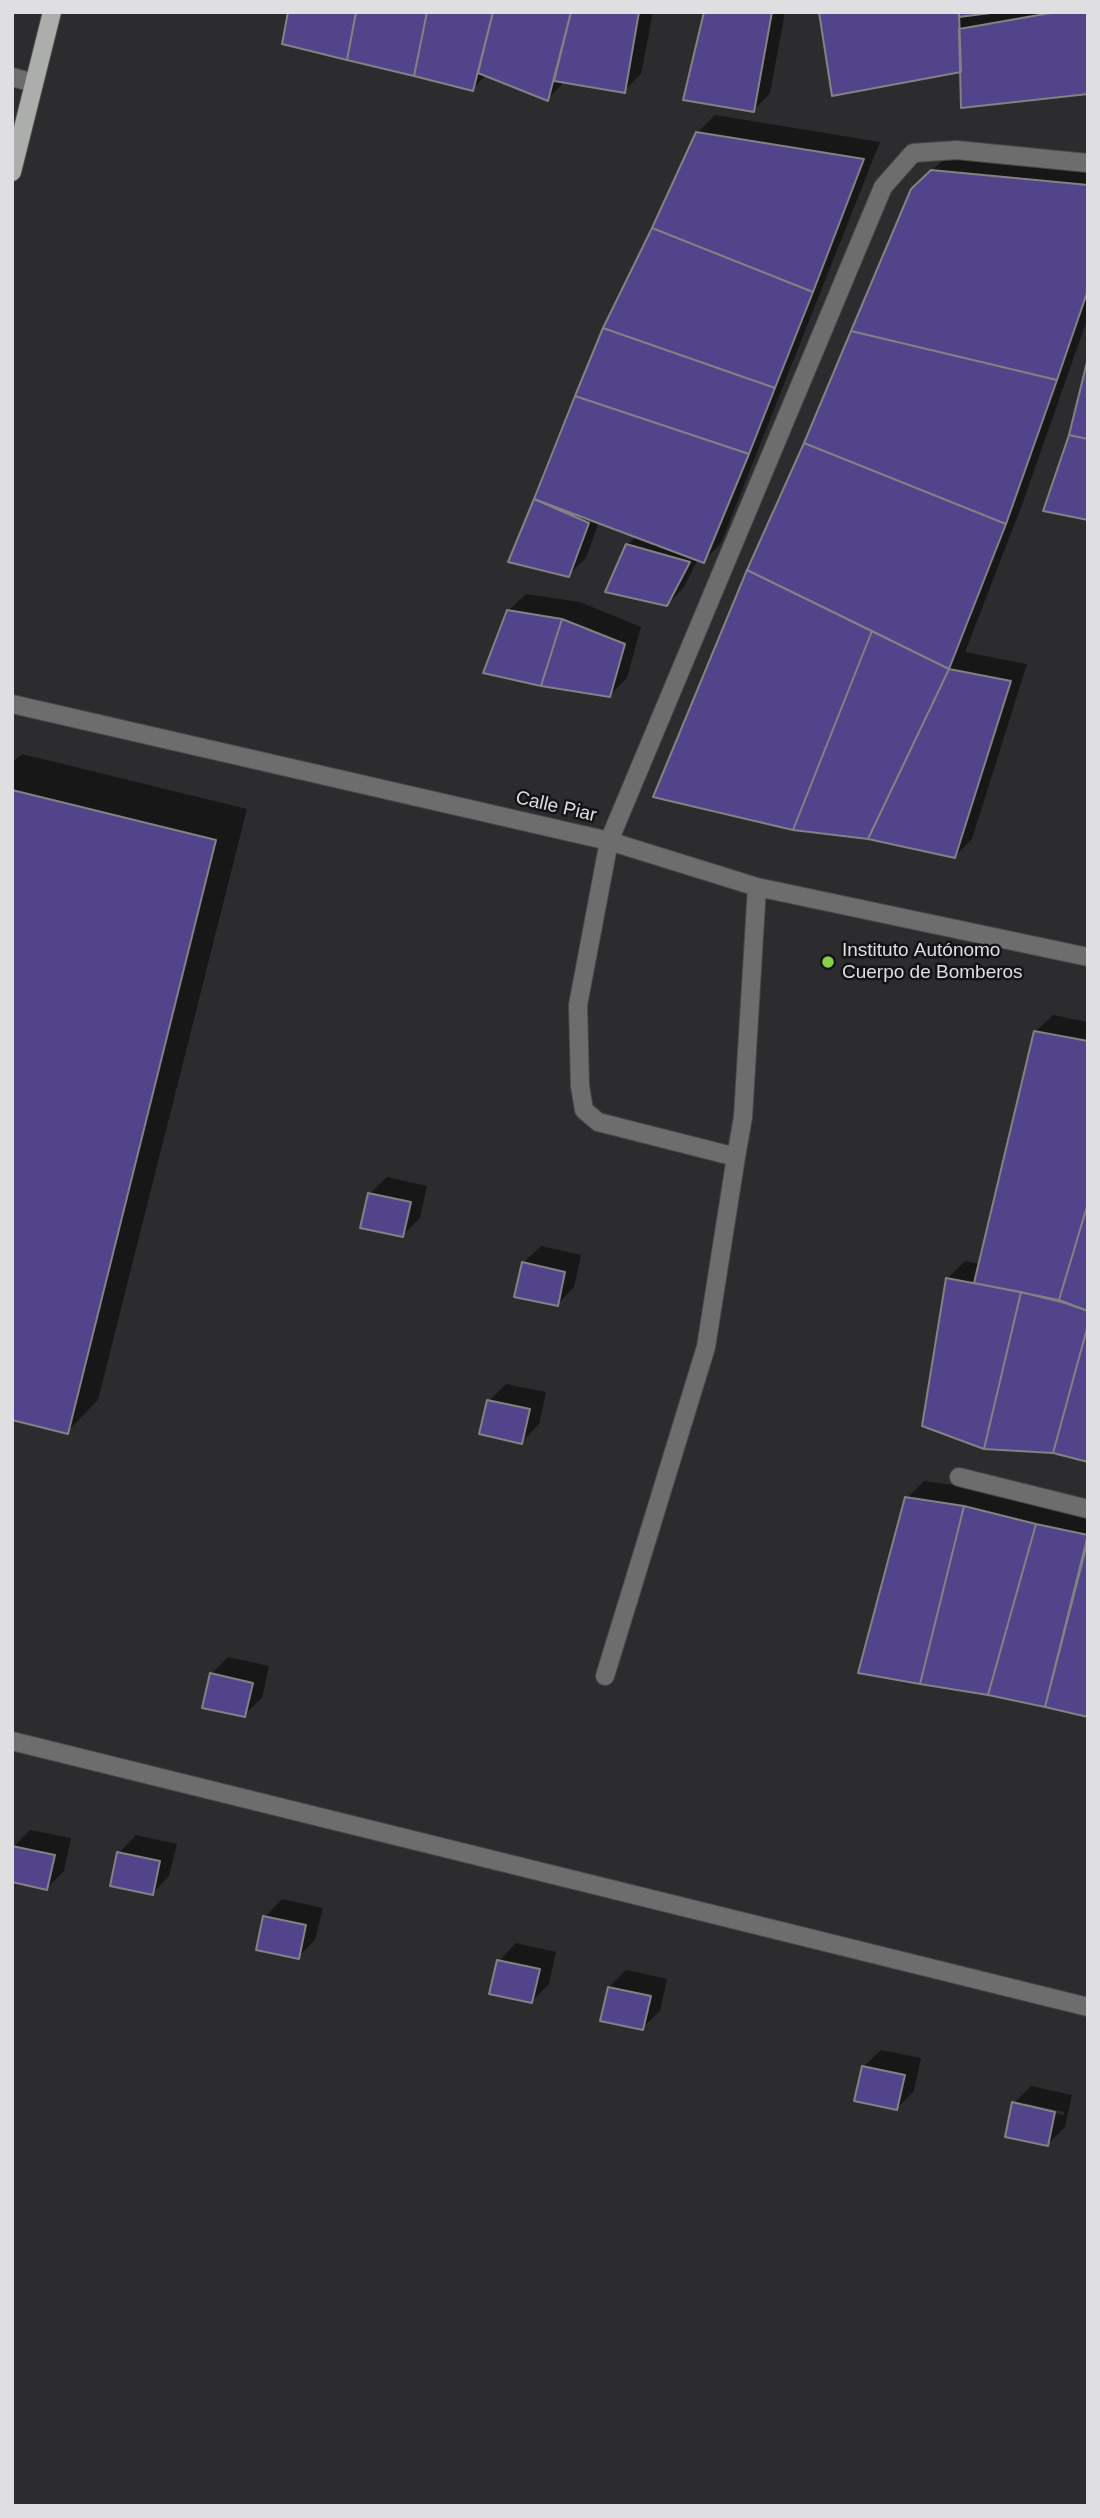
<!DOCTYPE html>
<meta charset="utf-8">
<style>
body{margin:0}
#map{position:relative;width:1100px;height:2518px;overflow:hidden;background:#2c2c2e;font-family:Arial,sans-serif}
canvas{display:block}
.frame{position:absolute;inset:0;border:14px solid #dfdee0;pointer-events:none}
</style>
<div id="map">
<canvas width="1100" height="2518"></canvas>
<div class="frame"></div>
</div>
<script>
const g = document.querySelector('canvas').getContext('2d');
g.lineJoin = 'round';
function fillPath(path, color) { g.fillStyle = color; g.fill(path, 'evenodd'); }
const poly = rows => new Path2D(rows.map(r => 'M' + r).join(''));
function strokePath(path, color, width, dash) { g.strokeStyle = color; g.lineWidth = width; g.lineCap = dash ? 'butt' : 'round'; g.setLineDash(dash || []); g.stroke(path); }
function drawText(font, color, halo, rows, align = 'center') {
  g.font = font + ' Arial,sans-serif'; g.lineWidth = 5; g.setLineDash([]); g.textBaseline = 'middle'; g.strokeStyle = halo; g.fillStyle = color; for (const [text, x, y, turn = 0] of rows) {
    g.save(); g.translate(x, y); g.rotate((+turn || 0) * Math.PI / 180); g.textAlign = isNaN(turn) ? turn : align; if (halo) g.strokeText(text, 0, 0); g.fillText(text, 0, 0); g.restore();
  }
}
fillPath(poly([
 [289,12,653,12,641,74,624,91,565,81,548,99,486,75,472,89],
 [706,12,785,12,770,93,753,111],
 [821,12,1088,12,962,69],
 [715,115,880,142,721,543,704,561,698,559,684,587,667,605,627,545,637,536,599,522,586,558,568,575,511,560,605,329,697,133],
 [950,153,1088,167,1088,317,1022,505,965,652,1027,664,972,839,955,856,749,570,912,190],
 [526,594,580,602,641,627,627,678,610,695,508,611],
 [22,754,247,809,98,1400,67,1432,12,1418,12,763],
 [1053,1015,1088,1022,1088,1460,948,1278,965,1261,980,1264,1035,1032],
 [387,1177,427,1186,420,1218,403,1235,369,1194],
 [541,1246,581,1255,574,1287,557,1305,523,1263],
 [506,1384,546,1392,539,1424,522,1442,489,1401],
 [924,1481,982,1489,1088,1515,1088,1716,1046,1706,860,1671,907,1498],
 [228,1657,269,1666,262,1698,244,1715,211,1674],
 [30,1830,71,1838,64,1871,47,1888,13,1847],
 [136,1835,177,1844,169,1876,152,1894,119,1853],
 [282,1899,323,1908,315,1940,298,1957,265,1917],
 [516,1943,556,1952,549,1984,532,2001,499,1961],
 [626,1970,667,1979,660,2011,642,2028,609,1987],
 [881,2050,921,2058,914,2091,897,2108,863,2067],
 [1031,2086,1072,2095,1065,2127,1048,2144,1014,2103],
 [1024,2103,1064,2112,1064,2115,1024,2107]
]), '#0007');
const building = poly([
 [288,12,356,12,347,60,282,44,288,12],
 [356,12,427,12,414,76,347,60,356,12],
 [427,12,493,12,473,91,414,76,427,12],
 [493,12,571,12,548,101,478,73,493,12],
 [571,12,639,12,625,93,554,81,571,12],
 [704,12,772,12,754,112,683,100,704,12],
 [819,12,959,12,961,72,832,96,819,12],
 [959,12,999,12,959,17,959,12],
 [1056,12,1088,12,1088,94,961,108,959,29,1056,12],
 [696,132,864,159,813,292,652,228,696,132],
 [931,170,1088,185,1088,290,1057,380,851,331,911,189,931,170],
 [652,228,813,292,775,388,603,328,652,228],
 [603,328,775,388,749,454,575,396,603,328],
 [851,331,1057,380,1006,524,804,443,851,331],
 [1088,358,1088,439,1069,435,1088,358],
 [575,396,749,454,704,563,534,499,575,396],
 [1069,435,1088,439,1088,520,1043,511,1069,435],
 [804,443,1006,524,949,669,747,570,804,443],
 [534,499,589,523,569,577,508,562,534,499],
 [626,544,690,562,667,606,605,592,626,544],
 [747,570,872,631,793,830,653,797,747,570],
 [507,610,562,619,541,686,483,673,507,610],
 [562,619,625,644,610,697,541,686,562,619],
 [872,631,949,669,868,839,793,830,872,631],
 [949,669,1011,681,955,858,868,839,949,669],
 [12,790,216,840,68,1434,12,1420,12,790],
 [1034,1031,1088,1041,1088,1203,1059,1300,974,1283,1034,1031],
 [368,1193,411,1202,403,1237,360,1228,368,1193],
 [1088,1203,1088,1311,1059,1300,1088,1203],
 [522,1262,565,1272,558,1306,514,1297,522,1262],
 [946,1278,1021,1292,984,1449,922,1426,946,1278],
 [1021,1292,1065,1303,1088,1311,1088,1325,1053,1453,984,1449,1021,1292],
 [1088,1325,1088,1462,1053,1453,1088,1325],
 [487,1400,530,1409,522,1444,479,1434,487,1400],
 [905,1497,964,1506,920,1684,858,1673,905,1497],
 [964,1506,1036,1524,988,1695,920,1684,964,1506],
 [1036,1524,1088,1535,1045,1707,988,1695,1036,1524],
 [1088,1540,1088,1717,1045,1707,1088,1540],
 [210,1673,253,1683,245,1717,202,1708,210,1673],
 [12,1846,55,1855,47,1890,12,1882,12,1846],
 [117,1852,160,1861,153,1895,110,1886,117,1852],
 [263,1916,306,1925,299,1959,256,1950,263,1916],
 [497,1960,540,1969,532,2003,489,1994,497,1960],
 [608,1987,651,1996,643,2030,600,2021,608,1987],
 [862,2066,905,2075,897,2110,854,2101,862,2066],
 [1012,2102,1055,2112,1048,2146,1005,2137,1012,2102]
]);
fillPath(building, '#52448b');
strokePath(building, '#828184', 2);
const minor = poly([
 [12,77,34,83],
 [12,704,609,841,757,887,1088,957],
 [757,887,743,1117,736,1157,598,1122,584,1110,580,1086,578,1005,609,841,883,187,913,153,957,150,1088,163],
 [959,1477,1088,1509],
 [605,1676,706,1347,736,1157],
 [12,1741,1088,2007]
]);
const major = poly([
 [12,172,52,12]
]);
strokePath(minor, '#49484a', 20);
strokePath(major, '#49484a', 20);
strokePath(minor, '#6c6d6c', 18);
strokePath(major, '#acaeab', 18);
for (const [x, y, r, color] of [
 [828,962,7,"#88cf49"]
]) { const dot = new Path2D(); dot.arc(x, y, r, 0, 2 * Math.PI); g.fillStyle = color; g.fill(dot); strokePath(dot, '#141416', 2.5); }
drawText('19px', '#dfdee0', '#141416', [
 ["Calle Piar",556,807,13]
]);
drawText('19px', '#dfdee0', '#141416', [
 ["Instituto Autónomo",842,951],
 ["Cuerpo de Bomberos",842,973]
], 'left');
</script>
